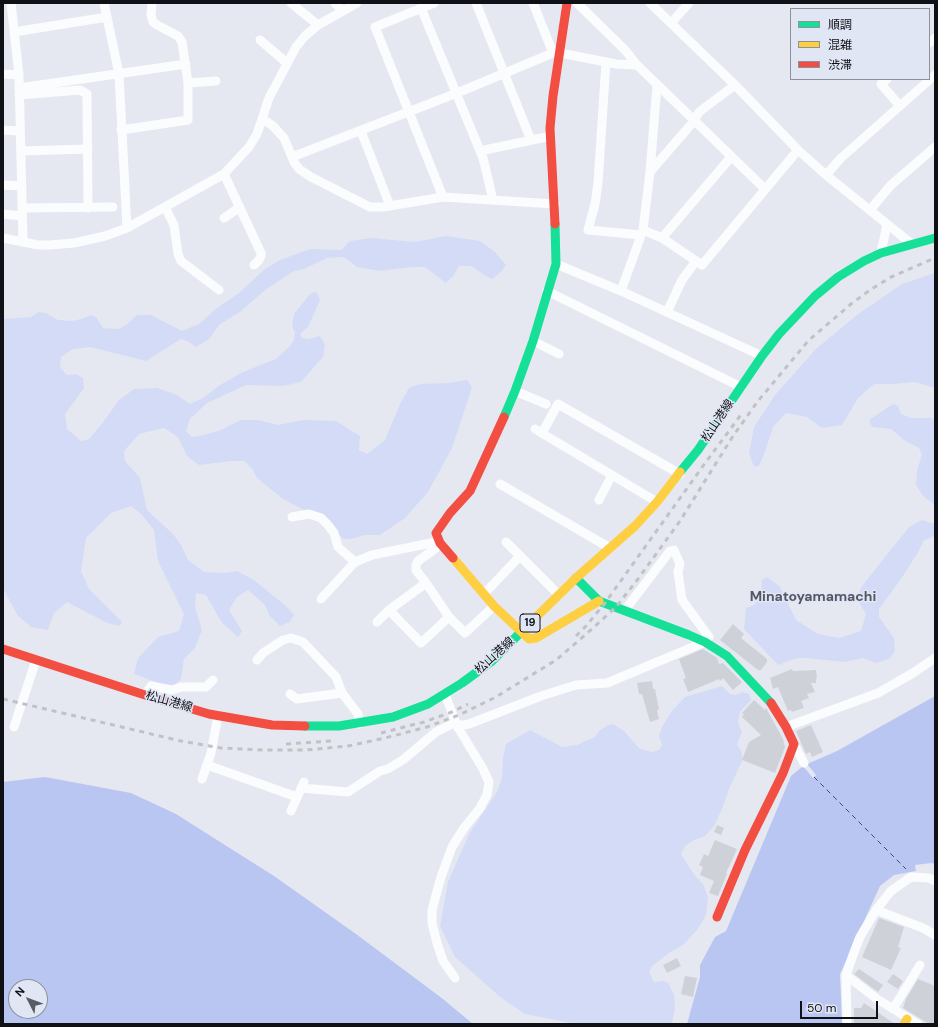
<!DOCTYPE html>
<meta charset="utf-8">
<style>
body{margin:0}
#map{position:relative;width:938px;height:1027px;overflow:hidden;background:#e6e8f1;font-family:"DM Sans","Noto Sans JP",sans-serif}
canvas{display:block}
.frame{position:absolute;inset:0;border:4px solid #101116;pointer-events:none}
.legend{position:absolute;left:790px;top:8px;width:140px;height:72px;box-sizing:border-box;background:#e1e6f5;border:1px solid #8d919c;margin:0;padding:5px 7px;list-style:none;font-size:12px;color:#101116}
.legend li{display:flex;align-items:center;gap:8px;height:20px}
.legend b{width:20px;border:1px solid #8d919c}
.north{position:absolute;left:8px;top:979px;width:40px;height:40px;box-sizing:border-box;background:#e1e6f5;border:1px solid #8d919c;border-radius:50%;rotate:312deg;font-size:11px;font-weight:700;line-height:16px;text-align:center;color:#101116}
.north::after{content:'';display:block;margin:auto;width:14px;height:18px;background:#5b5c63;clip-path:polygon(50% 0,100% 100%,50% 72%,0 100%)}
.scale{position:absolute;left:800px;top:1001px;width:78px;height:18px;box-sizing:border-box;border:2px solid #101116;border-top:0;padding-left:5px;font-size:12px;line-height:14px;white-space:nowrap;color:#101116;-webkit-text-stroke:3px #e1e6f5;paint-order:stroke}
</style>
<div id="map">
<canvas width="938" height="1027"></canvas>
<div class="frame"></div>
<ul class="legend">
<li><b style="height:5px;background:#16e098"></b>順調</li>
<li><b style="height:5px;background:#ffcf43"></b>混雑</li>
<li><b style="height:5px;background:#f24e42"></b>渋滞</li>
</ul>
<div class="north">N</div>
<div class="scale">50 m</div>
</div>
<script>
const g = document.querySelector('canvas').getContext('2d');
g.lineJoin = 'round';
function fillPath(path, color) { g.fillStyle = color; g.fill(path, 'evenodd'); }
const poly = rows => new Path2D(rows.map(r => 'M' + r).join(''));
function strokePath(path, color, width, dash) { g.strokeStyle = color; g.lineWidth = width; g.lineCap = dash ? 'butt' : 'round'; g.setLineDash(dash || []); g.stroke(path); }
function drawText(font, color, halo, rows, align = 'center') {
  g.font = font + ' "DM Sans","Noto Sans JP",sans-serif'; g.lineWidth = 3; g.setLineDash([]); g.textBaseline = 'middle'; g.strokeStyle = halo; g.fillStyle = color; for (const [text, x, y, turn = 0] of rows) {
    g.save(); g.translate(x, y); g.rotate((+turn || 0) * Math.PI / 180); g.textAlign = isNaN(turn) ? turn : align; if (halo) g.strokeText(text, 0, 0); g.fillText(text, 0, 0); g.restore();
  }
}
fillPath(poly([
 [446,236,480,241,495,252,506,265,501,272,492,279,484,275,472,266,459,266,453,276,446,283,425,267,412,267,380,271,357,267,344,257,327,258,304,269,294,271,265,290,241,311,219,325,209,339,196,347,189,342,181,339,146,361,90,347,73,349,61,357,60,367,67,375,76,374,83,378,84,388,65,414,67,429,81,441,89,439,104,421,119,400,134,389,157,388,177,395,190,404,203,398,220,385,243,372,276,359,290,346,294,340,295,333,292,326,294,314,309,295,314,292,317,293,320,300,308,327,300,334,302,338,309,339,320,336,325,345,323,357,301,382,283,386,246,385,207,403,190,419,186,431,192,437,204,435,221,430,241,420,258,420,278,425,303,420,336,421,360,436,359,450,367,454,385,440,400,404,409,388,421,384,448,383,467,380,472,387,452,448,428,492,405,518,380,535,365,535,351,539,344,539,318,517,283,499,257,478,253,470,245,461,232,461,199,465,187,456,178,437,164,428,139,434,124,451,125,461,140,478,147,510,174,535,181,545,188,560,204,572,224,573,237,571,254,580,287,607,294,615,290,622,280,626,269,615,265,605,248,590,237,597,229,610,242,631,238,637,222,623,206,595,196,593,195,607,202,630,195,648,184,659,181,679,172,688,134,674,138,658,158,637,179,631,184,614,158,561,154,530,141,514,131,506,111,513,86,538,81,571,89,589,122,622,120,626,107,623,67,602,54,613,48,630,31,627,18,616,3,588,3,319,31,317,39,312,46,313,58,320,72,321,81,319,91,315,96,317,103,328,119,329,127,324,137,315,151,315,182,331,199,324,217,308,239,293,265,269,280,260,310,249,341,250,350,241,372,238,415,242],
 [935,273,935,388,915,382,894,384,874,384,858,398,842,425,822,428,807,417,786,413,773,427,763,457,759,466,754,467,749,453,754,427,775,395,816,349,857,315,902,284],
 [893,404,898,406,901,414,911,418,931,418,935,420,935,505,923,496,916,485,917,470,922,455,919,448,904,440,891,429,872,427,869,420],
 [922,520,935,524,935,536,924,540,917,554,901,579,879,609,879,617,894,638,895,651,889,659,876,663,863,658,844,662,806,658,797,658,778,665,744,629,746,608,754,605,761,596,762,580,767,577,780,587,796,620,818,634,839,638,861,631,866,614,857,599,862,586,909,527],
 [722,686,730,694,735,695,743,692,749,694,751,700,740,712,738,722,742,732,737,744,741,751,743,759,729,789,722,809,714,826,705,836,694,840,685,846,681,854,695,876,703,884,708,897,706,915,697,930,683,945,669,953,652,966,649,972,654,982,664,981,668,983,674,995,675,1008,672,1024,576,1024,525,1014,499,996,455,957,440,926,448,882,469,834,497,792,502,777,503,757,506,744,530,730,562,747,577,745,595,737,599,731,608,725,613,724,624,731,639,748,651,752,659,750,662,745,659,736,662,727,671,712,685,697]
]), '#d4dbf6');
fillPath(poly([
 [935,696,935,864,931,863,915,865,916,871,894,875,880,886,840,974,842,1024,687,1024,700,977,700,965,715,937,726,931,791,776,803,766,813,778,816,775,807,764,837,751],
 [45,777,131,793,176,814,274,876,356,934,443,999,473,1024,3,1024,3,782],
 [16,987,40,987,40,1011,16,1011]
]), '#bac6f2');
strokePath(poly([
 [814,777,906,869]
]), '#3b478f', 1, [5, 4]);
fillPath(poly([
 [733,624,744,634,741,638,767,659,767,662,761,670,758,670,720,640],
 [703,649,717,658,719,664,723,663,742,682,733,690,723,678,720,681,719,679,688,692,683,679,686,678,679,659],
 [792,669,793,671,816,670,817,679,816,679,816,683,811,683,815,692,807,694,809,698,801,701,804,708,792,712,791,710,788,711,778,687,773,689,770,678],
 [652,681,653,689,655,689,659,709,657,710,659,719,650,722,642,694,639,694,637,683],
 [754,700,765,710,766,708,783,739,785,747,775,773,742,760,749,742,761,735,742,717,744,714,742,713],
 [811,725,823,752,812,757,810,752,806,754,796,731],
 [717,825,724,828,721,835,714,832],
 [715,840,737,849,726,873,727,874,718,896,709,893,714,881,700,875,703,867,699,865,704,854,708,856],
 [879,918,904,927,898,947,901,948,891,970,862,957],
 [677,958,681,966,667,973,663,965],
 [859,969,883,985,878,992,854,974],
 [893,974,903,981,898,989,887,982],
 [685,976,697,978,693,997,681,994],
 [918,979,935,986,935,1024,929,1024,903,1008,906,999],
 [864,1003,895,1024,854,1024,854,1008,861,1008]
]), '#cfd1d8');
strokePath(poly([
 [11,3,19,75,23,242],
 [104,3,119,74,127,228],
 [291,3,318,25],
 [335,3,343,11],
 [434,3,375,27,443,197],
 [476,3,531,140],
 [533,3,553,53],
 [577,3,625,50,637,65,765,189],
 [650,3,735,85,798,150,826,175,912,244],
 [421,8,483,158,493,200],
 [671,23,689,3],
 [14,32,107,17],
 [260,40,287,63],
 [929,43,935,38],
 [606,62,598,183,595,204,588,230,641,235],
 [3,74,19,75],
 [887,79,881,84,900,106],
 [188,83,216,81],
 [19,88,186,64],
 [19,95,80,90,87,94,88,208],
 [263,119,273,126,284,138,294,162,299,169,311,177,370,207,383,207,443,197,555,204],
 [3,130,20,131],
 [121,130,188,120,188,83,182,42,178,36,157,25,153,22,151,15,152,3],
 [361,131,390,206],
 [21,151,88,149],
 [480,151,551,136],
 [292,157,457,93,553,53,560,53,616,64,637,65],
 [650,172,657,85],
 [224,174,261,253,261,256,259,260,254,265],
 [826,175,841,158,935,75],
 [3,185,22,186],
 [165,207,174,225,178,254,181,261,219,290],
 [22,208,113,207],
 [870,210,891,185,935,147],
 [3,214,22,216],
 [224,218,240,207],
 [643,230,662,238,702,265,798,150],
 [3,238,38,245,50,245,74,243,105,236,127,228,224,174,249,147,257,134,269,98,296,47,305,36,318,25,357,3],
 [662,238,731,157],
 [881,253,887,224],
 [556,264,621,291,762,356],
 [547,291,741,387],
 [621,291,643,230,650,172,694,121,699,112,735,85],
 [667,312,682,280,696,261],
 [533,341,559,354],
 [515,391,546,404],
 [535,429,657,502],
 [542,433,558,404,680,474],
 [500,484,610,548],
 [599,500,612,475],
 [292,517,309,514,321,518,328,525,334,533,338,547,355,562,372,555,436,542,440,543],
 [506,542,559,595],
 [426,583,449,617,465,633,494,606],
 [484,594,520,556],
 [321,599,355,562],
 [389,610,421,643,449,617],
 [377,622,389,610,426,583,416,570,416,565,418,561,436,548,440,543],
 [257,660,263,653,283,640,291,638,303,642,336,677,342,693,358,714,359,724],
 [290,694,297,699,342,693],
 [445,694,457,726,482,767,489,782,487,795,480,808,464,828,452,847,441,877,432,910,432,923,437,943,443,961,455,978],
 [145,695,151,686,172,690,181,687,206,687,213,680],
 [457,726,469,724,541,696,576,685,607,683,705,642,709,637,682,600,678,572,680,564,674,550,670,551,625,610],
 [14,727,36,660],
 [786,727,878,693,913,673,935,658],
 [794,744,804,763],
 [207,765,297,797],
 [202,779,211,753,218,715],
 [301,788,348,792,380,771,388,769,404,759,436,732,456,722],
 [291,811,304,782],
 [876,910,923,928,935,935],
 [846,975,877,999,918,1024],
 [893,1009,920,965],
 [847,1024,846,975,853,955,860,937,876,910,891,891,911,877,929,878,935,881]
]), '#fbfcfd', 9);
strokePath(poly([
 [504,417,515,391,533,341,556,264,555,224],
 [680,472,698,450,762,356,779,334,815,296,838,277,864,261,881,253,935,238],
 [576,578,599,601,689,635,705,642,727,656,771,703],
 [305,726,339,726,393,717,428,704,462,683,492,661,525,628]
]), '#16e098', 9);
strokePath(poly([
 [453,558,494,606,529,639,536,638,599,601],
 [525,628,576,578,635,526,657,502,680,472],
 [904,1024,907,1019]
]), '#ffcf43', 9);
strokePath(poly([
 [555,224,550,128,553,96,567,3],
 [453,558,440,543,436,533,450,513,470,491,504,417],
 [3,649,145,695,209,714,272,725,305,726],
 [717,917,745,850,783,773,794,744,786,727,771,703]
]), '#f24e42', 9);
strokePath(poly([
 [576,636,586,626,605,603,703,466,743,412],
 [3,699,181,741,221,748,265,750,306,750,348,746,385,738,427,727,459,715,496,697,556,660,592,629,616,607,638,579,680,521,733,436,758,401,809,340,851,304,870,290,891,277,935,258],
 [381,733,424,722,452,712,468,704],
 [286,744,331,741]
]), '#c1c2c4', 3, [5, 5]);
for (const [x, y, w] of [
 [530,623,20]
]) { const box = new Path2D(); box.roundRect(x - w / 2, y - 9, w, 18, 3); g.fillStyle = '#e1e6f5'; g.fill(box); strokePath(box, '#101116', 1); }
drawText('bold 11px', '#101116', null, [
 ["19",530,623]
]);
drawText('12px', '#101116', '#e1e6f5', [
 ["松山港線",718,421,-56],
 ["松山港線",495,656,-42],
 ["松山港線",169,702,16]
]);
drawText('bold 14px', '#545764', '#e1e6f5', [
 ["Minatoyamamachi",813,597]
]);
</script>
